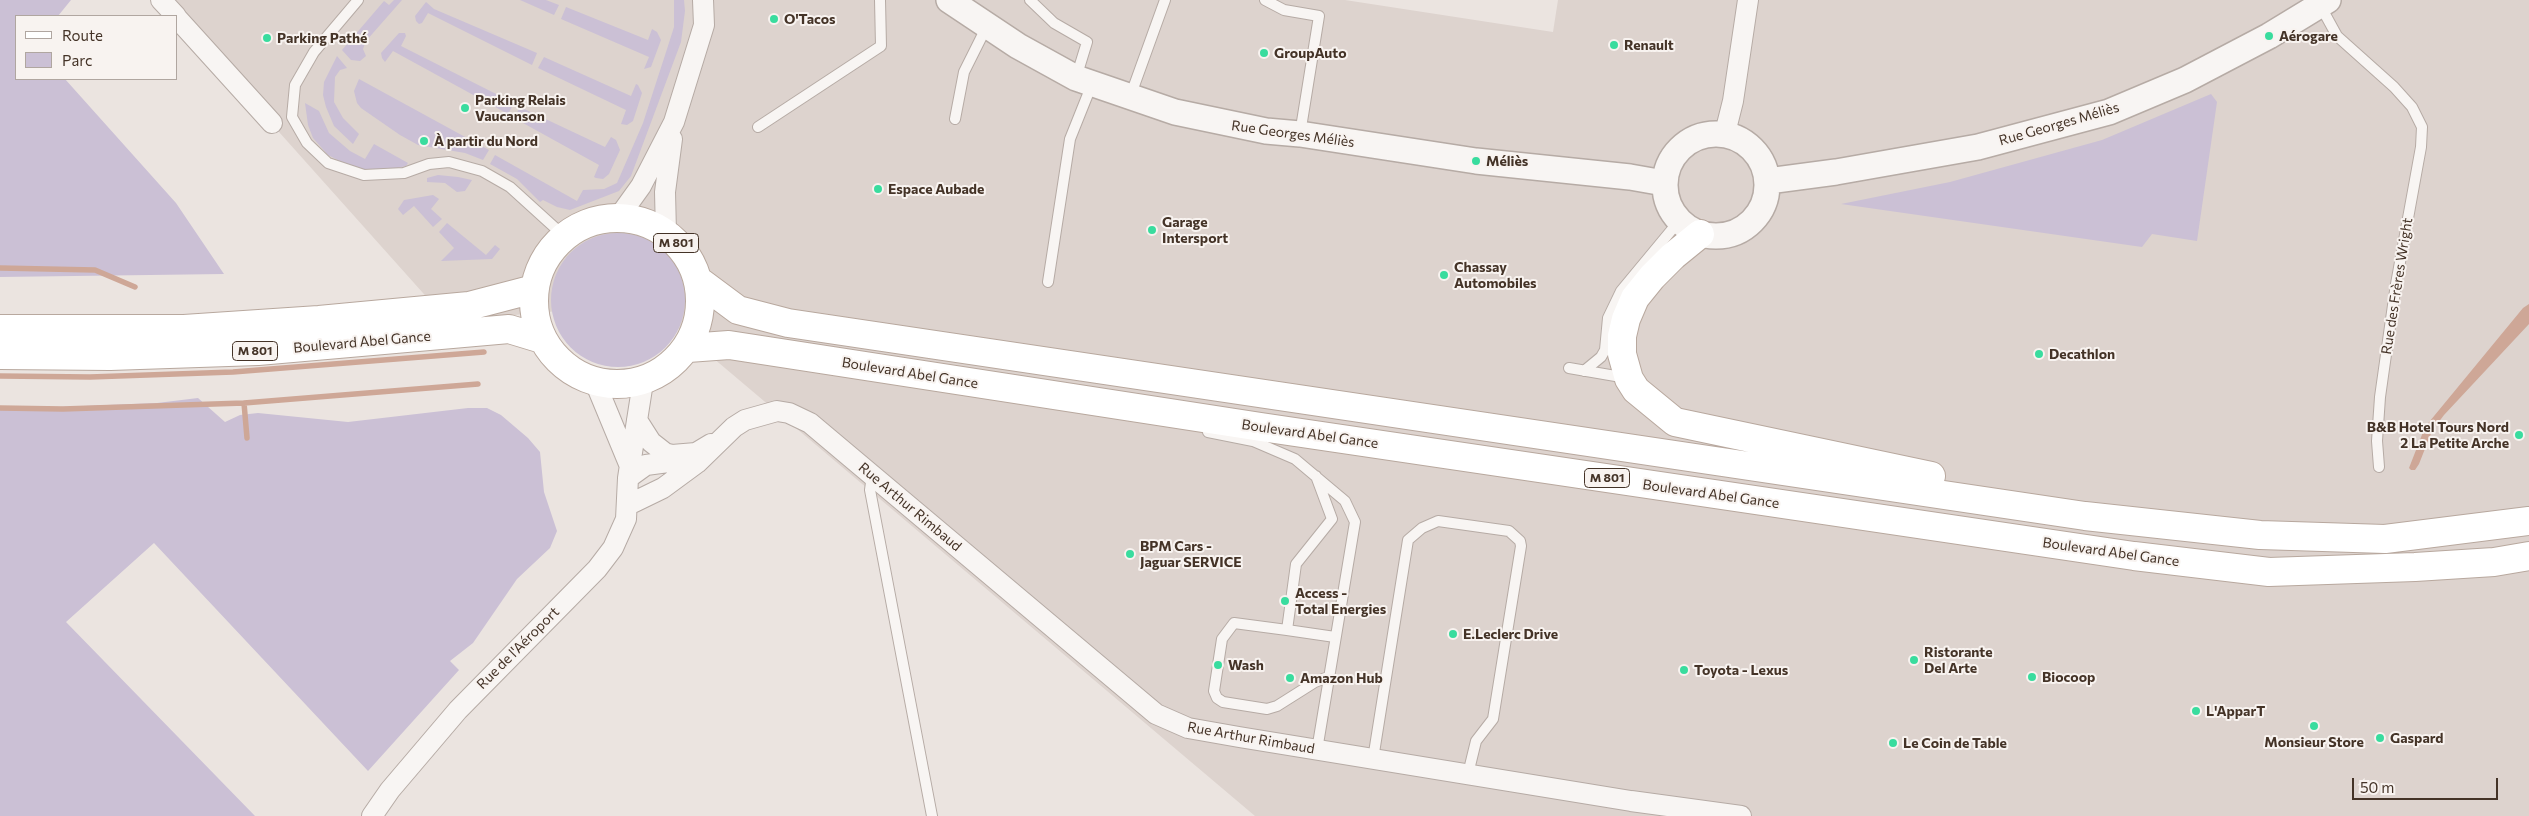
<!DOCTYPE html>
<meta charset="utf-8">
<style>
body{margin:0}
#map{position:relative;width:2529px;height:816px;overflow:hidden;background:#ebe4e0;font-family:Commissioner,sans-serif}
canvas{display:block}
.legend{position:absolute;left:15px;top:15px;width:162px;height:65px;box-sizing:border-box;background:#f8f3f0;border:1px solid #b0a6a0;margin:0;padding:6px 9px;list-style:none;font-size:15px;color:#443327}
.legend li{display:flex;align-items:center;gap:10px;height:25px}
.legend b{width:25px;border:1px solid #b0a6a0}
.scale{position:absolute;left:2352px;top:778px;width:146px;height:22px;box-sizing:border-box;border:2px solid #443327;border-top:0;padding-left:6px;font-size:15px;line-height:18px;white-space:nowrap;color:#443327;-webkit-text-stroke:4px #f8f3f0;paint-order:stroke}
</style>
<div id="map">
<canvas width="2529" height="816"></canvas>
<ul class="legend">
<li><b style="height:6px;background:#fff"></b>Route</li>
<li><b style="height:14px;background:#cbc0d5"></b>Parc</li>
</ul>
<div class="scale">50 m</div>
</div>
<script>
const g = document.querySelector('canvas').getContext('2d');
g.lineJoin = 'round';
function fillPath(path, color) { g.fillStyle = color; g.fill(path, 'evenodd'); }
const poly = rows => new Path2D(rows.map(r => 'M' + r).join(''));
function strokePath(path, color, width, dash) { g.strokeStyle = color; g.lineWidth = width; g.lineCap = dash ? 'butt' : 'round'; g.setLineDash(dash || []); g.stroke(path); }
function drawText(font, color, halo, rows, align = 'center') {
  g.font = font + ' Commissioner,sans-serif'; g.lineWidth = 4; g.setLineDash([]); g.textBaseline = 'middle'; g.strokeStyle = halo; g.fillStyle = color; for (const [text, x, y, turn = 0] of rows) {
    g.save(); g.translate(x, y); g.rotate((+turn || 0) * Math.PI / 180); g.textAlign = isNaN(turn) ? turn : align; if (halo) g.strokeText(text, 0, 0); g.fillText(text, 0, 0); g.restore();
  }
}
fillPath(poly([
 [161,0,1345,0,1553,32,1558,0,2529,0,2529,816,1255,816,648,303,448,321]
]), '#ddd3ce');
fillPath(poly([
 [0,0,71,0,58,16,16,16,16,79,65,79,176,203,224,274,0,277],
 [394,0,402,0,366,41,363,49,366,56,360,61,351,60,342,50,384,1,389,5],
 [520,0,546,0,559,5,554,15],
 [674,0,684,0,685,11,681,42,631,176,619,191,570,210,557,207,543,200,540,202,517,179,490,164,495,155,577,201,583,190,604,189,617,183,643,123,667,49,674,27],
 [426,2,434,9,537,53,532,65,428,13,422,23,419,24,416,21,415,16],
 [566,7,648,40,652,29,657,32,661,40,651,67,644,69,649,57,561,19],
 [399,33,405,33,406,36,401,46,514,103,508,114,393,51,385,62,382,58,381,53],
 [337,56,347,68,340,70,335,77,334,102,343,118,359,134,353,144,334,126,326,107,323,95,324,82],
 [544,57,631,96,636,84,638,85,642,93,633,121,627,125,621,124,626,110,538,68],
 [359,79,489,150,483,160,465,153,418,145,400,135,361,108,357,103,354,91],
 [2211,94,2217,102,2197,241,2152,234,2142,247,1841,204,1950,182,2102,140],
 [305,103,319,111,329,133,350,151,365,159,374,144,408,163,406,166,393,169,363,169,351,167,328,155,313,138,308,125],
 [520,107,605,147,611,137,616,140,620,150,609,174,603,179,596,178,594,177,599,165,514,118],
 [438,175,458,177,472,180,465,191,457,192,445,183,427,182,427,178],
 [433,195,439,199,431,209,442,219,433,227,414,206,403,215,398,209,404,200],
 [447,223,486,255,495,245,500,249,492,259,441,261,454,248,439,232],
 '551 300a67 67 0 1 1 134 0a67 67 0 1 1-134 0Z',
 [198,398,225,422,240,415,258,413,348,422,468,408,487,408,501,415,528,438,540,452,544,492,557,531,550,548,517,579,473,643,450,661,459,670,368,771,154,543,66,622,255,816,0,816,0,407,34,408,157,403]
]), '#cbc0d5');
fillPath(poly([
 [2529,304,2529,324,2444,415,2432,431,2419,464,2415,470,2411,470,2409,468,2425,427,2523,308]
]), '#cea797');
strokePath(poly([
 [0,268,95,270,135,287],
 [0,376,90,377,233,372,484,352],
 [244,403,247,438],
 [0,408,63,409,244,403,478,384]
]), '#cea797', 5.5);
const service = poly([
 [358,0,314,52,295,85,292,117,307,143,328,163,364,175,404,173,429,164,449,162,482,171,510,187,564,236],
 [1030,0,1054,23,1087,42,1076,78],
 [1265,0,1284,10,1319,16,1300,134],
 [2320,5,2337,36,2394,87,2412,107,2422,127,2421,147,2396,284,2380,397,2377,441,2379,467],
 [1130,97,1165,0],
 [955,119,964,72,987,26],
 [758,127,881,46,880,0],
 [1048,282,1070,139,1092,84],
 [1569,368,1627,378],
 [1584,371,1601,357,1605,350,1608,318,1621,291,1679,221],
 [1208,432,1253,441,1295,459,1345,501,1355,522,1317,750],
 [872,475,870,490,932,816],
 [1316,476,1332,519,1296,564,1287,630,1335,637],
 [1287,630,1234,623,1222,639,1214,691,1217,698,1223,702,1267,709,1277,706,1315,682,1328,677],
 [1373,759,1408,540,1422,528,1438,521,1509,531,1520,541,1521,546,1493,719,1476,741,1468,774]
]);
const minor = poly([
 [161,0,176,16],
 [176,17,272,123],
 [1725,133,1733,101,1748,0],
 [618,218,641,186,674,122,704,25,703,0],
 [666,233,665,192,672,139],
 [595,382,629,464],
 [637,420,651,442,665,453,672,455,696,453,711,444],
 [628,478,646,465,683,460],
 [628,505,663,488,697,463,734,427,745,420,777,411,789,413,810,423,1156,714,1188,728,1239,737,1631,801,1741,816],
 [372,816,390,790,458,710,597,569,613,548,626,519,628,478,643,382]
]);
const tertiary = poly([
 [949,0,1018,46,1076,78,1175,112,1266,131,1300,134,1476,161,1630,177,1664,183],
 '1665 185a51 51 0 1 1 102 0a51 51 0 1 1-102 0Z',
 [1768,181,1836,172,1978,147,2109,112,2185,80,2269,36,2328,0]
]);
const primary = poly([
 '534 301a83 83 0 1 1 166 0a83 83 0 1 1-166 0Z',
 [1700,234,1673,256,1652,277,1635,298,1626,319,1622,336,1622,354,1629,379,1636,390,1675,422,1931,476],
 [699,281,738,310,788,323,2085,516,2260,535,2385,539,2529,521],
 [0,329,184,329,319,320,469,306,534,289],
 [688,348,729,345,1261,427,2134,556,2269,572,2415,567,2494,562,2529,556],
 [0,355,110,356,258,351,509,329,542,339]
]);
strokePath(service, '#b6aba5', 12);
strokePath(minor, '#b6aba5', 22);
strokePath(tertiary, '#b6aba5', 28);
strokePath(primary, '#b8a89e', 30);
strokePath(service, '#f8f5f3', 10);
strokePath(minor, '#f8f5f3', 20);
strokePath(tertiary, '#f8f5f3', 25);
strokePath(primary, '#fff', 28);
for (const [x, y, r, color] of [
 [774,19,5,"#39dc9e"],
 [2269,36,5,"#39dc9e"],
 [267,38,5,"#39dc9e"],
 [1614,45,5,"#39dc9e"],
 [1264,53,5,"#39dc9e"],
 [465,108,5,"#39dc9e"],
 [424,141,5,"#39dc9e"],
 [1476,161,5,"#39dc9e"],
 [878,189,5,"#39dc9e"],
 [1152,230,5,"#39dc9e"],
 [1444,275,5,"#39dc9e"],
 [2039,354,5,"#39dc9e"],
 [2519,435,5,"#39dc9e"],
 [1130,554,5,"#39dc9e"],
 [1285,601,5,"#39dc9e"],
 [1453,634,5,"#39dc9e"],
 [1914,660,5,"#39dc9e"],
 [1218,665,5,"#39dc9e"],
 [1684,670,5,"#39dc9e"],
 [2032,677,5,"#39dc9e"],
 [1290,678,5,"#39dc9e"],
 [2196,711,5,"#39dc9e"],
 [2314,726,5,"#39dc9e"],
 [2380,738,5,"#39dc9e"],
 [1893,743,5,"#39dc9e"]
]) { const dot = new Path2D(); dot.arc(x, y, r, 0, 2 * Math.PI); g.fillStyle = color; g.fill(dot); strokePath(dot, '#f8f3f0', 2); }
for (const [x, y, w] of [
 [676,243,45],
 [255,351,45],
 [1607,478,45]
]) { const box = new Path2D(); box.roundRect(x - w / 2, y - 9.5, w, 19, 4); g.fillStyle = '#f8f3f0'; g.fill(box); strokePath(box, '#443327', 1); }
drawText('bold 12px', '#443327', null, [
 ["M 801",676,243],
 ["M 801",255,351],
 ["M 801",1607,478]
]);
drawText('bold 14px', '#443327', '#f8f3f0', [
 ["O'Tacos",784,19],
 ["Aérogare",2279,36],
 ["Parking Pathé",277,38],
 ["Renault",1624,45],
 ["GroupAuto",1274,53],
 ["Parking Relais",475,100],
 ["Vaucanson",475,116],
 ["À partir du Nord",434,141],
 ["Méliès",1486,161],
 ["Espace Aubade",888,189],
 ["Garage",1162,222],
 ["Intersport",1162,238],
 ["Chassay",1454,267],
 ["Automobiles",1454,283],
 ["Decathlon",2049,354],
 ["B&B Hotel Tours Nord",2509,427,"right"],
 ["2 La Petite Arche",2509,443,"right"],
 ["BPM Cars -",1140,546],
 ["Jaguar SERVICE",1140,562],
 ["Access -",1295,593],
 ["Total Energies",1295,609],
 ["E.Leclerc Drive",1463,634],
 ["Ristorante",1924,652],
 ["Del Arte",1924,668],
 ["Wash",1228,665],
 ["Toyota - Lexus",1694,670],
 ["Biocoop",2042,677],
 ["Amazon Hub",1300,678],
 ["L'ApparT",2206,711],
 ["Gaspard",2390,738],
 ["Monsieur Store",2314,742,"center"],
 ["Le Coin de Table",1903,743]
], 'left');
drawText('14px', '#443327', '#f8f3f0', [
 ["Rue Georges Méliès",2059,124,-16],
 ["Rue Georges Méliès",1293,134,8],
 ["Rue des Frères Wright",2397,286,-81],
 ["Boulevard Abel Gance",362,342,-5],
 ["Boulevard Abel Gance",910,373,9],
 ["Boulevard Abel Gance",1310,434,8],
 ["Boulevard Abel Gance",1711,494,8],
 ["Rue Arthur Rimbaud",910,507,40],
 ["Boulevard Abel Gance",2111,552,8],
 ["Rue de l'Aéroport",518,648,-45],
 ["Rue Arthur Rimbaud",1251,738,10]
]);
</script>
